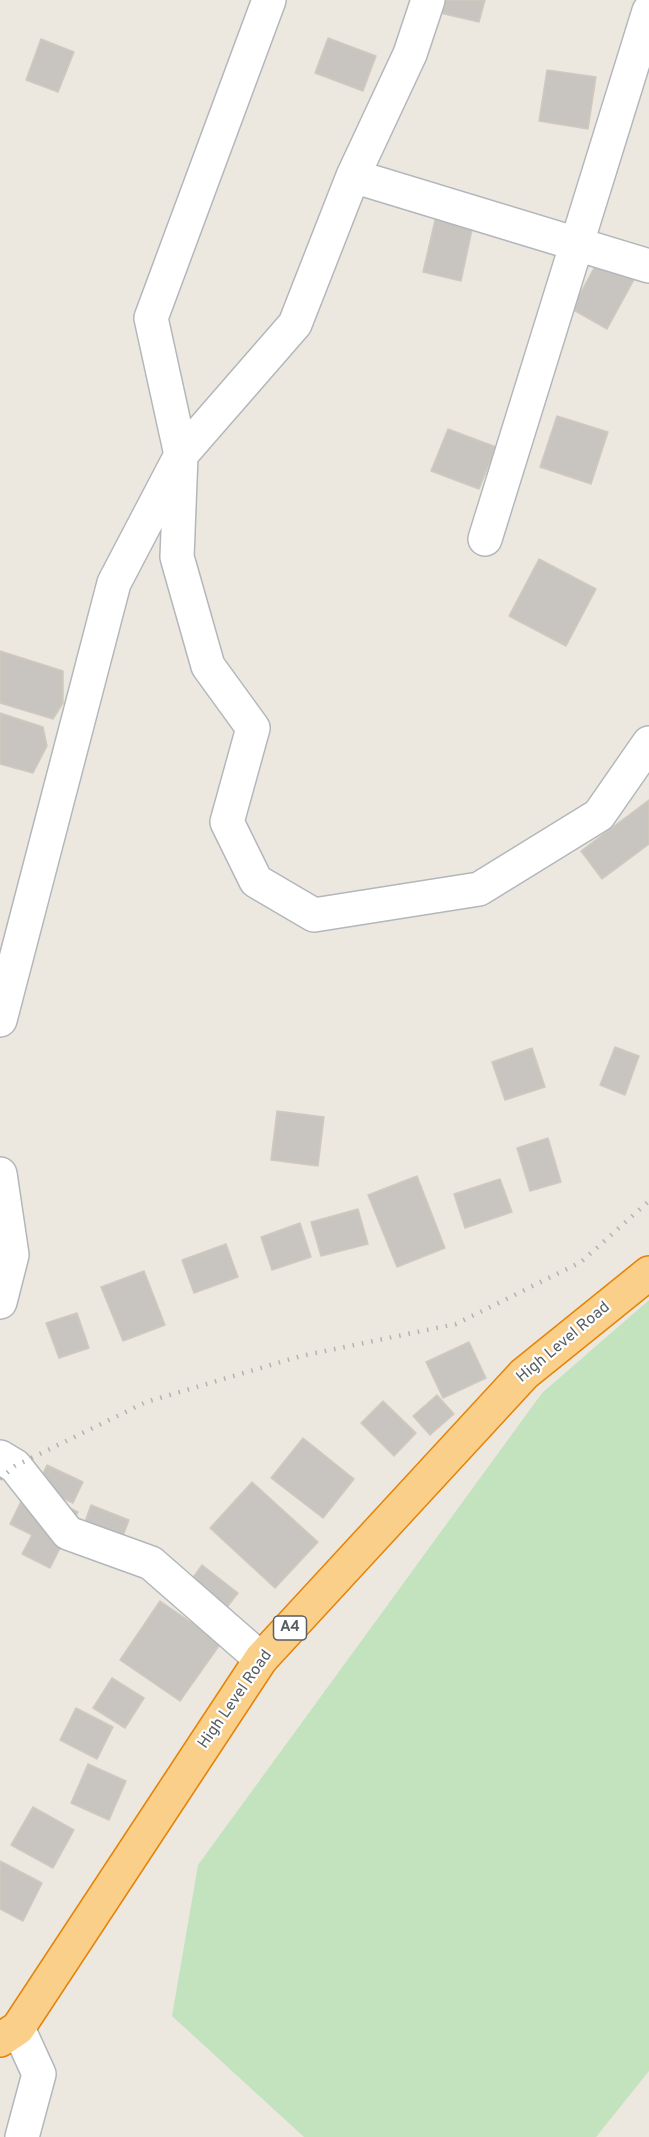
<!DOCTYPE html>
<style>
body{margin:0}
canvas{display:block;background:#ece8e0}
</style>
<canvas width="649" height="2137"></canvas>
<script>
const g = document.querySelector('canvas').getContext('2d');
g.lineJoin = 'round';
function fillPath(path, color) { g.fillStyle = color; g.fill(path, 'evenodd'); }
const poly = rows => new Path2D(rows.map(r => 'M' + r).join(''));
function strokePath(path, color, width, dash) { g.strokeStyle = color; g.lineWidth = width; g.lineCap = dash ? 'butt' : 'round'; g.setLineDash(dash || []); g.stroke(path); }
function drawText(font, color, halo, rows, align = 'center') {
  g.font = font + ' Overpass,sans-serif'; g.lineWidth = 4.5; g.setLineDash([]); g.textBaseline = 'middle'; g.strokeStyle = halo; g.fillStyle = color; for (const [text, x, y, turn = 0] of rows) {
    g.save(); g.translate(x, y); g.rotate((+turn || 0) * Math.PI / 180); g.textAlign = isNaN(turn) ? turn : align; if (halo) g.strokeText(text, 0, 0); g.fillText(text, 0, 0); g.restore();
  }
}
fillPath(poly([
 [649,1300,649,2071,596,2137,304,2137,172,2016,198,1865,542,1393]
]), '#c2e3bd');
const building = poly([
 [440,0,485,0,479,22,436,12,440,0],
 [328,38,376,56,363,91,315,73,328,38],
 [41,39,74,52,58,92,26,80,41,39],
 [547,70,596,77,588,129,539,121,547,70],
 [436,216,473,225,461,281,423,272,436,216],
 [600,257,636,276,607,329,572,309,600,257],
 [557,416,608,432,591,484,540,467,557,416],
 [448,429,496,447,479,489,431,471,448,429],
 [539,559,596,589,566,646,509,616,539,559],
 [0,651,63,671,63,703,53,719,0,703,0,651],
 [0,713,43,727,47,746,33,773,0,764,0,713],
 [649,800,649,844,602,879,581,851,649,800],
 [615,1047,639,1056,625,1095,600,1085,615,1047],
 [532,1048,545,1087,505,1100,492,1062,532,1048],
 [277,1111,324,1117,318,1166,271,1160,277,1111],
 [548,1138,561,1182,530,1191,517,1148,548,1138],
 [417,1176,445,1248,397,1267,368,1195,417,1176],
 [500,1179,512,1212,465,1228,454,1194,500,1179],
 [358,1209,368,1244,321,1256,311,1222,358,1209],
 [300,1223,311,1257,272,1270,261,1237,300,1223],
 [226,1244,238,1277,194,1293,182,1260,226,1244],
 [144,1271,165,1325,123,1341,101,1287,144,1271],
 [77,1313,89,1348,59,1358,46,1323,77,1313],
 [469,1342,486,1378,443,1398,426,1362,469,1342],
 [437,1395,454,1414,430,1435,413,1416,437,1395],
 [383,1401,416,1433,394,1456,361,1423,383,1401],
 [303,1438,354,1479,323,1518,271,1478,303,1438],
 [47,1465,83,1482,73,1503,37,1486,47,1465],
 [252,1482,318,1542,275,1588,210,1528,252,1482],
 [28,1487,78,1512,50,1568,22,1554,32,1535,10,1524,28,1487],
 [91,1505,129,1520,120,1544,82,1530,91,1505],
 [202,1565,238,1593,214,1624,179,1597,202,1565],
 [160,1601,221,1643,180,1701,120,1660,160,1601],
 [112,1678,144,1698,125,1728,93,1708,112,1678],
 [76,1708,113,1727,97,1759,60,1740,76,1708],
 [88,1764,126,1781,109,1820,71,1803,88,1764],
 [33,1807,74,1830,53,1868,11,1845,33,1807],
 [0,1861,42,1883,23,1921,0,1909,0,1861]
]);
fillPath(building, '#c8c5c0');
strokePath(building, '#d0c9bf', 1.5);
const minor = poly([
 [269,0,151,318,181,455,177,557,208,666,253,728,227,822,256,881,314,915,479,889,599,815,649,743],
 [353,176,649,266],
 [485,539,649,11],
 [0,1020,114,583,181,455,295,324,353,176,410,54,428,0],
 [0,1174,12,1255,0,1302],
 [0,1457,15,1466,68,1533,151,1563,261,1659],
 [18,2028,39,2074,22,2137]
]);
const highway = poly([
 [0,2040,18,2028,261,1659,524,1374,649,1273]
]);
strokePath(minor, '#b3b7bb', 36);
strokePath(highway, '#e68306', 36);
strokePath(minor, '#fff', 33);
strokePath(highway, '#facf89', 33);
strokePath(poly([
 [0,1479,15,1466,146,1402,301,1356,456,1324,581,1262,649,1201]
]), '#b1b2b2', 4.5, [1.5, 8]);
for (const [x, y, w] of [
 [290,1628,33]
]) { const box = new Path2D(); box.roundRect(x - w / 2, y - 12, w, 24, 4.5); g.fillStyle = '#fff'; g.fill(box); strokePath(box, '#595e61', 1.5); }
drawText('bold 15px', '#595e61', null, [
 ["A4",290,1628]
]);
drawText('16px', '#595e61', '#fff', [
 ["High Level Road",564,1343,-40],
 ["High Level Road",236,1700,-55]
]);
</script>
